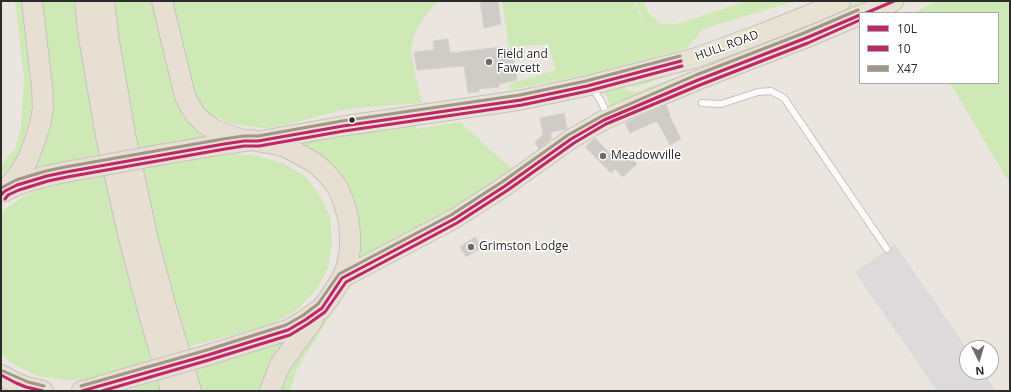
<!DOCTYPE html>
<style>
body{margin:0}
#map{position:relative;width:1011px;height:392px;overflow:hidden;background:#ebe5e0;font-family:"Open Sans",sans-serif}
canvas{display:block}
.frame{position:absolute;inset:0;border:2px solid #2b2b2b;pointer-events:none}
.legend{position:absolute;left:859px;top:12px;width:140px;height:72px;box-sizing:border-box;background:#fff;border:1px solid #aaa;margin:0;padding:5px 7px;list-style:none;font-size:12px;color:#2b2b2b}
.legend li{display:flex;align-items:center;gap:8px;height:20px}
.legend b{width:20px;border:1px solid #aaa}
.north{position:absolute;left:959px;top:340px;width:40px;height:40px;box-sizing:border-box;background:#fff;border:1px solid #aaa;border-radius:50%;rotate:175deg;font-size:11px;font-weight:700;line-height:16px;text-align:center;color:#2b2b2b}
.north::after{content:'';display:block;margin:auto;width:14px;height:18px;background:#6e6c6a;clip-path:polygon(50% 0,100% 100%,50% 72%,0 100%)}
</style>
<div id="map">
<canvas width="1011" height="392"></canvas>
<div class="frame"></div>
<ul class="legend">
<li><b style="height:5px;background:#c02769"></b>10L</li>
<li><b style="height:5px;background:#c02769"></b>10</li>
<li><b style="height:5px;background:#a09788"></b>X47</li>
</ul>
<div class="north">N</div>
</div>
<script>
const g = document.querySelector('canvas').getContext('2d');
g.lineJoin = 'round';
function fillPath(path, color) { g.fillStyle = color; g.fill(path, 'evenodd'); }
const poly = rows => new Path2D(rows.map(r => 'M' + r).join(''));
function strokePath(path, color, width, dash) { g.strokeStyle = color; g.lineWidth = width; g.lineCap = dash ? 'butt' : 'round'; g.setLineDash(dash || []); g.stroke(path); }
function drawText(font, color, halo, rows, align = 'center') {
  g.font = font + ' "Open Sans",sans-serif'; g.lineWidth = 3; g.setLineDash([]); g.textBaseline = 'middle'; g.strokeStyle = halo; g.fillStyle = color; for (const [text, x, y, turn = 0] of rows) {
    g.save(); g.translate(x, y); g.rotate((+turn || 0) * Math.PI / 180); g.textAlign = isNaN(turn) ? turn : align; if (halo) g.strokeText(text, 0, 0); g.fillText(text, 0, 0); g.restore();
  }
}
fillPath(poly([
 [895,244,967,349,967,372,983,372,996,391,937,391,855,272]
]), '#dddadc');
fillPath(poly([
 [15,1,25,1,35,111,20,159,1,176,1,165,15,149,21,128,24,79],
 [38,1,77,1,103,154,29,169,45,136],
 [110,1,156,1,177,100,183,116,199,132,211,138,163,149,135,148],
 [166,1,438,1,423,19,414,35,411,51,415,74,422,103,368,107,342,110,281,126,264,128,245,126,231,123,217,117,214,119,207,115,191,90,181,37,168,16],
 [502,1,634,1,648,35,640,12,635,1,644,1,647,11,661,24,677,24,746,1,792,1,792,2,703,29,687,48,592,74,510,90,509,84,556,70,548,44,509,47],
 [859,1,879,1,713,68,709,63,707,62,636,87,633,87,629,83,817,19],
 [937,1,1010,1,1010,184,950,83,998,83,998,13,913,13],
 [704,67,706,67,610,111,608,98,601,89,623,85,627,91,636,92],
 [460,122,514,171,400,241,353,261,351,209,296,142,415,124,416,129],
 [229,153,258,156,284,164,305,176,321,197,330,217,332,241,328,268,318,287,298,309,271,325,195,345,186,348,139,170],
 [106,175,154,358,97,379,68,380,38,376,10,362,1,354,1,212,21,198,39,189],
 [336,306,297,369,290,391,276,391,298,348],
 [284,341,272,366,265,391,198,391,192,370],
 [161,380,164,391,125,391]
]), '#cee8b6');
const building = poly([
 [480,1,498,1,501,24,484,28,480,1],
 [448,39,450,53,501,47,503,49,512,49,517,80,499,84,499,87,479,89,479,92,468,93,464,66,417,70,414,52,434,50,433,41,448,39],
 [666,105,670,115,669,115,681,139,670,145,657,121,630,133,625,123,666,105],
 [564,113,567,129,551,132,551,139,539,149,535,142,543,135,540,118,564,113],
 [595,138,616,160,625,152,637,164,623,177,615,169,611,173,585,147,595,138],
 [475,237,482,247,466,257,460,247,475,237]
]);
fillPath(building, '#cfcbc7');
strokePath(building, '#d5d1cc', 1);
const service = poly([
 [590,88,595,92,601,101,605,110,604,116],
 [702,103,721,104,758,92,771,91,784,98,887,249]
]);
const primary = poly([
 [866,13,894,1],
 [259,141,343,126,521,100,587,86,695,58,763,33,813,13,841,1],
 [342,278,454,219,505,186,571,139,604,120,626,110,698,80,806,38,860,15]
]);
const trunk = poly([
 [85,1,89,37,106,136,129,238,148,310,171,391],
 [104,1,109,42,125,134,148,240,166,308,191,391],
 [162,1,185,96,190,106,195,114,204,123,215,130,242,140],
 [165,154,224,144,251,140,274,144,286,147,315,163,327,174,338,188,344,203,348,217,350,234,350,249,347,266,342,278,332,294,322,308,305,320,288,330,208,355],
 [7,190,17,185,29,181,47,176,66,172],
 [5,191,21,171,28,159,34,143,40,125,43,108,42,87,32,1],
 [1,375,16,383,26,387,43,391],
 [82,391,88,390,124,379],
 [270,391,280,365,313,320]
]);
strokePath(service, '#c4c2c2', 8);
strokePath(primary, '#c5c3c1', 21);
strokePath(trunk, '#c5c3c1', 22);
strokePath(service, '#fcfbfa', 6);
strokePath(primary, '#e8e2d2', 19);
strokePath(trunk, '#e8dfd3', 20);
const trunkBridge = poly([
 [66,172,165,154],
 [124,379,208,355]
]);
strokePath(trunkBridge, '#c5c3c1', 22, []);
strokePath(trunkBridge, '#e8dfd3', 20);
strokePath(poly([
 [866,13,894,1],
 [1,195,5,191,17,185,47,176,66,172,224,144,244,141,258,141,343,126,521,100,587,86,681,61],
 [1,375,16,383,26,387,43,391],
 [82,391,208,355,288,330,305,320,322,308,342,278,454,219,505,186,571,139,604,120,698,80,806,38,860,15]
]), '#c02769', 3);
strokePath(poly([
 [5,199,8,195,19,190,48,181,67,177,225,149,244,146,259,146,344,131,522,105,588,91,682,66],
 [102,391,209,360,290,335,308,324,325,312,346,282,457,223,508,190,574,143,606,124,700,85,808,43,860,20]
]), '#c02769', 3);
strokePath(poly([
 [1,188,16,180,46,171,65,167,223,139,244,136,258,136,342,121,520,95,586,81,680,56],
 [3,371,28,382,44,386],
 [81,386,207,350,286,325,302,316,318,304,339,274,451,215,502,182,568,135,602,116,696,75,804,33,858,10]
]), '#a09788', 3);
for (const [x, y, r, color] of [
 [489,62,4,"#6e6c6a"],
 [352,120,3.5,"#2b2b2b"],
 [603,156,4,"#6e6c6a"],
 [471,247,4,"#6e6c6a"]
]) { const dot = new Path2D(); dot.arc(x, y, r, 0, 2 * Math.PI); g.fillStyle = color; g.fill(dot); strokePath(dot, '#fff', 1.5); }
drawText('12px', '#2b2b2b', '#fff', [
 ["HULL ROAD",727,46,-20]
]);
drawText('12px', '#2b2b2b', '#fff', [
 ["Field and",497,55],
 ["Fawcett",497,69],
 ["Meadowville",611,156],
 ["Grimston Lodge",479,247]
], 'left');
</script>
